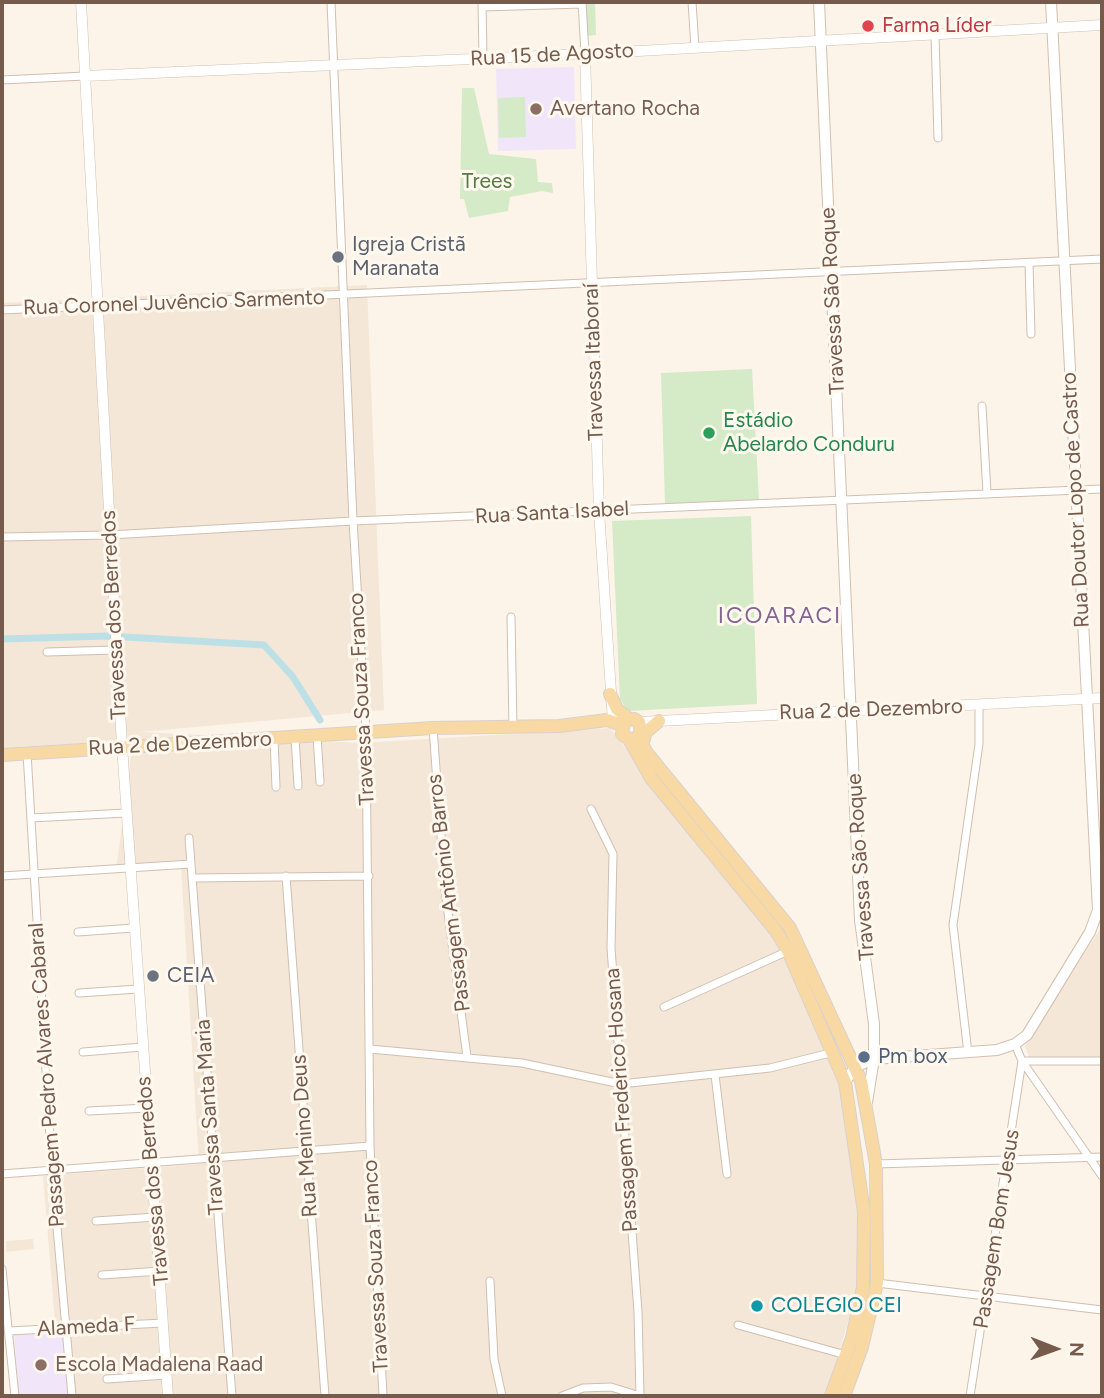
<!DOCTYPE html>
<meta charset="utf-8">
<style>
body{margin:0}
#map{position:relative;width:1104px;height:1398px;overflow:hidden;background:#fcf4e9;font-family:Figtree,sans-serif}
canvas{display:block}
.frame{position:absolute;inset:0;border:4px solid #765b4c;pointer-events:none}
.north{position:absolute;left:1020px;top:1314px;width:70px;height:70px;-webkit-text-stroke:5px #fff8ef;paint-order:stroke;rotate:91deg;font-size:19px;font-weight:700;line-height:28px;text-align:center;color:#765b4c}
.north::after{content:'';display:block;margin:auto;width:24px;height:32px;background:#765b4c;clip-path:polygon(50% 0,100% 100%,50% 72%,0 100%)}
</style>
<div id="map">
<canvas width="1104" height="1398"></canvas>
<div class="frame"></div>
<div class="north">N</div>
</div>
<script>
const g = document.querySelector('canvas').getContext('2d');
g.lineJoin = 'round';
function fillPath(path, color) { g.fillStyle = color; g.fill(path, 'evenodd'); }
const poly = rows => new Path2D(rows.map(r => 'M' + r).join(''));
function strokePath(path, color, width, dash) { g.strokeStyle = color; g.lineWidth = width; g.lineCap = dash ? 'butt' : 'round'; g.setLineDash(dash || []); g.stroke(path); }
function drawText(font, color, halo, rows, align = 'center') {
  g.font = font + ' Figtree,sans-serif'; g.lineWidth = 6; g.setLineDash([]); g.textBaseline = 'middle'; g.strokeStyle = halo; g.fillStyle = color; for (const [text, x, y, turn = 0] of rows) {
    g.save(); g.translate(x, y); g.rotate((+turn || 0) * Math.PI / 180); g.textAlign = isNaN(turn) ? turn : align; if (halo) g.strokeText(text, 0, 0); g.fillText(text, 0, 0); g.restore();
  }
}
fillPath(poly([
 [367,285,384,710,140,732,361,743,610,728,754,908,787,959,838,1078,860,1207,858,1288,826,1396,61,1396,43,1176,199,1164,181,867,116,871,133,740,2,748,2,303],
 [1102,926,1102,1058,1030,1059,1025,1046],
 [33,1239,34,1249,6,1252,6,1241]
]), '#f4e7d7');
fillPath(poly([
 [574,67,576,149,498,151,496,69],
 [63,1332,67,1396,19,1396,14,1334]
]), '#f1e5f9');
fillPath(poly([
 [586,2,595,2,596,35,587,36],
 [462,88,474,88,489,154,536,159,538,182,552,183,553,193,542,191,510,197,508,211,469,218,464,199,460,199],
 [525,97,526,137,499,138,498,98],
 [752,369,759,500,665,504,661,373],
 [751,516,757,704,628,711,620,699,612,521]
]), '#d5eac7');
strokePath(poly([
 [2,639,108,636,264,645,293,677,320,720]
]), '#bde0e6', 7);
const minor = poly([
 [331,2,353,521,366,732,370,1146,383,1396],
 [482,2,483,58],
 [582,2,585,54],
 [692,2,695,48],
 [482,7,582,4],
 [935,35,938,138],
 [2,80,85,76],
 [1029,263,1031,334],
 [2,310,1102,259],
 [982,406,987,493],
 [2,537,110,535,353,521,1102,489],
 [511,617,513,728],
 [47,652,116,650],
 [433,728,445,890,467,1057],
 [317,736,320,782],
 [295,738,298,786],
 [274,739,276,787],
 [27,753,52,1171,72,1396],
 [591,809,613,854,611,948,638,1312,640,1396],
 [31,818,126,813],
 [189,838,232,1396],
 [2,876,191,864],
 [286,876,325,1396],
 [192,878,369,876],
 [78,932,133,928],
 [79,993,138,989],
 [664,1007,788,951],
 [1015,1044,1022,1061,1102,1176],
 [370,1049,522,1063,621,1084,770,1068,834,1052],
 [83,1052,142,1047],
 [968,1053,953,925,979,744,979,706],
 [1022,1061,1102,1061],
 [715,1075,727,1174],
 [89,1111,147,1108],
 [876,1164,1102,1157],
 [2,1174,370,1146],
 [96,1221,156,1217],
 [2,1269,15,1396],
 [102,1275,160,1271],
 [490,1281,494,1359,502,1396],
 [877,1283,1102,1310],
 [738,1325,846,1355],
 [9,1331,163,1323],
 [107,1379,167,1375],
 [562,1396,583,1388,611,1387,640,1396],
 [970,1396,1022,1061]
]);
const tertiary = poly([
 [81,2,122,746,168,1396],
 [585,54,599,511,613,722],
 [85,76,585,54,1102,25],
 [639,722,1102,698]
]);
const secondary = poly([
 [819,2,860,920,874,1024,874,1059,867,1102],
 [845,1082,855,1067,874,1059,997,1050,1015,1044,1027,1035,1090,932,1098,910,1051,2]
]);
const primary = poly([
 [610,694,617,709,629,719],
 [638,736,641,732,639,722,634,719,624,721,622,734,629,739,651,778,776,931,788,951,845,1082,864,1212,863,1287,852,1338,831,1396],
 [638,736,647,753,790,928,861,1081,876,1164,877,1283,862,1347,844,1396],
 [644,739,645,733,659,721],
 [2,755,433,728,559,726,607,720,621,725]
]);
strokePath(minor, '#d0bfb0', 9);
strokePath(tertiary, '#d0bfb0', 11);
strokePath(secondary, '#d3bfae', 12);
strokePath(primary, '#d9d1cd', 14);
strokePath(minor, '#fff', 7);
strokePath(tertiary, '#fff', 10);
strokePath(secondary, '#fff', 10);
strokePath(primary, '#f9d9a3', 12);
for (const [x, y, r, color] of [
 [868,26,7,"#e0444e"],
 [536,109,7,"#8d6e63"],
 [338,257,7,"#6b7280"],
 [709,433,7,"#2e9e5b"],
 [153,976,7,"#6b7280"],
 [864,1057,7,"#5c6f8a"],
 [757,1306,7,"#0f9aa8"],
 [41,1365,7,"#8d6e63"]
]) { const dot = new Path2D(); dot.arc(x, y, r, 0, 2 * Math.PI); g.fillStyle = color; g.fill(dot); strokePath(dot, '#fff8ef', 2.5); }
drawText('21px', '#be3a42', '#fff8ef', [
 ["Farma Líder",882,26]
], 'left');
drawText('21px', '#765b4c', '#fff8ef', [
 ["Rua 15 de Agosto",552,55,-3],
 ["Travessa São Roque",833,301,-93],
 ["Rua Coronel Juvêncio Sarmento",174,303,-2],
 ["Travessa Itaboraí",594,362,-92],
 ["Rua Doutor Lopo de Castro",1076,500,-93],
 ["Rua Santa Isabel",552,513,-3],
 ["Travessa dos Berredos",114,615,-93],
 ["Travessa Souza Franco",362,699,-93],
 ["Rua 2 de Dezembro",871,710,-2],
 ["Rua 2 de Dezembro",180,744,-3],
 ["Travessa São Roque",861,867,-94],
 ["Passagem Antônio Barros",449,893,-97],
 ["Passagem Pedro Alvares Cabaral",47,1075,-94],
 ["Passagem Frederico Hosana",622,1100,-94],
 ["Travessa Santa Maria",210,1117,-94],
 ["Rua Menino Deus",305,1136,-94],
 ["Travessa dos Berredos",153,1181,-95],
 ["Passagem Bom Jesus",997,1229,-81],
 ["Travessa Souza Franco",376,1266,-93],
 ["Alameda F",86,1327,-3]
]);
drawText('21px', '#785e54', '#fff8ef', [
 ["Avertano Rocha",550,109],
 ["Escola Madalena Raad",55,1365]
], 'left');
drawText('21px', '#547c44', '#fff8ef', [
 ["Trees",487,182]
]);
drawText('21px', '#5b616d', '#fff8ef', [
 ["Igreja Cristã",352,245],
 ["Maranata",352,269],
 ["CEIA",167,976]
], 'left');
drawText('21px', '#27864d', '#fff8ef', [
 ["Estádio",723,421],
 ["Abelardo Conduru",723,445]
], 'left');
drawText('21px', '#4e5e75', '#fff8ef', [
 ["Pm box",878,1057]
], 'left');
drawText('21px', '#0d838f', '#fff8ef', [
 ["COLEGIO CEI",771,1306]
], 'left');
g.letterSpacing = '2px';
drawText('23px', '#836492', '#fff8ef', [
 ["ICOARACI",780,616]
]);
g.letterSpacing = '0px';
</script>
